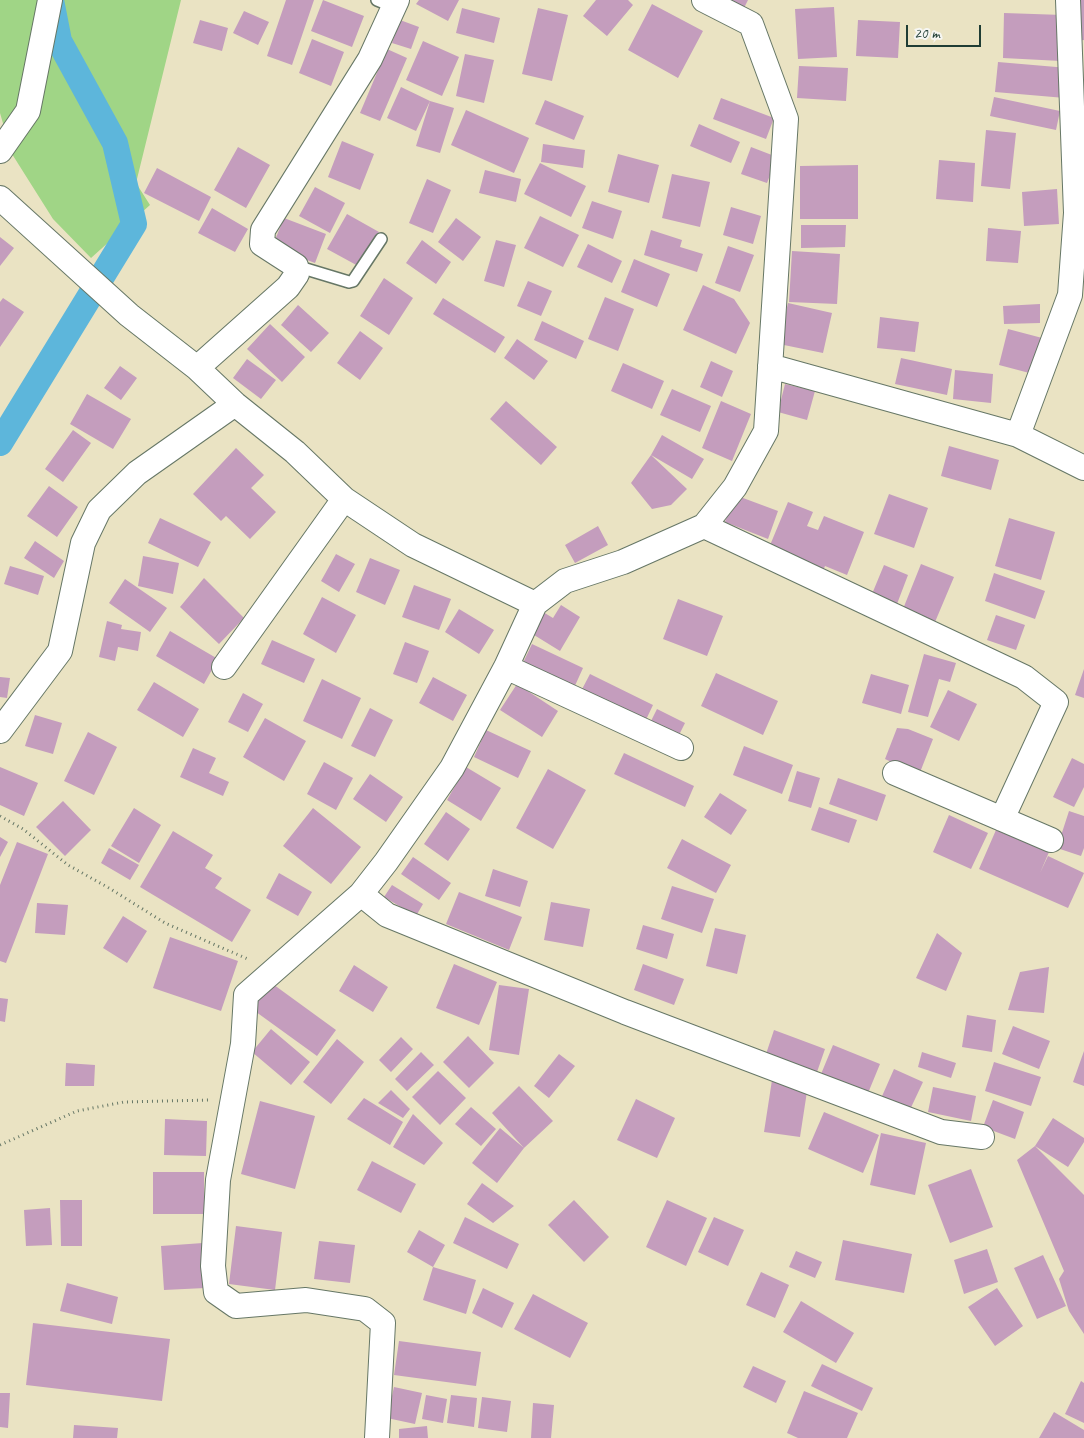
<!DOCTYPE html>
<style>
body{margin:0}
#map{position:relative;width:1084px;height:1438px;overflow:hidden;background:#eae3c3;font-family:Caveat,sans-serif}
canvas{display:block}
.scale{position:absolute;left:906px;top:25px;width:75px;height:22px;box-sizing:border-box;border:2px solid #1f3d34;border-top:0;padding-left:6px;font-size:15px;line-height:18px;white-space:nowrap;color:#1f3d34;-webkit-text-stroke:4px #f6f6f2;paint-order:stroke}
</style>
<div id="map">
<canvas width="1084" height="1438"></canvas>
<div class="scale">20 m</div>
</div>
<script>
const g = document.querySelector('canvas').getContext('2d');
g.lineJoin = 'round';
function fillPath(path, color) { g.fillStyle = color; g.fill(path, 'evenodd'); }
const poly = rows => new Path2D(rows.map(r => 'M' + r).join(''));
function strokePath(path, color, width, dash) { g.strokeStyle = color; g.lineWidth = width; g.lineCap = dash ? 'butt' : 'round'; g.setLineDash(dash || []); g.stroke(path); }
fillPath(poly([
 [0,0,181,0,136,183,150,205,91,258,53,219,12,154,0,113]
]), '#a0d586');
strokePath(poly([
 [0,443,134,224,115,143,59,41,51,0]
]), '#5db6db', 26);
fillPath(poly([
 [286,0,314,0,292,65,267,56],
 [323,0,364,16,352,47,311,31],
 [419,0,459,0,448,21,416,4],
 [596,0,628,0,633,5,607,36,583,16],
 [728,0,748,0,744,8],
 [1071,0,1084,0,1084,40,1075,41],
 [652,4,703,31,678,78,628,50],
 [834,7,837,57,798,59,795,9],
 [462,8,500,18,494,43,456,33],
 [538,8,568,15,552,81,522,74],
 [244,11,269,22,258,45,233,33],
 [1004,13,1063,15,1061,61,1003,58],
 [200,20,228,28,222,51,193,43],
 [400,20,419,27,411,49,392,43],
 [858,20,900,22,898,58,856,56],
 [312,39,344,52,331,86,299,73],
 [423,41,459,57,442,96,406,80],
 [387,49,407,58,380,121,360,113],
 [465,54,494,60,484,103,456,96],
 [998,62,1068,68,1065,98,995,92],
 [799,66,848,68,846,101,797,98],
 [401,87,430,101,416,131,387,118],
 [994,97,1060,111,1056,130,990,116],
 [721,98,774,118,766,139,713,119],
 [545,100,584,116,574,140,535,124],
 [430,101,454,108,440,153,416,146],
 [466,110,529,138,514,173,451,145],
 [699,124,740,142,731,163,690,146],
 [986,130,1016,133,1010,189,981,186],
 [342,141,374,154,360,190,328,177],
 [543,144,585,150,583,168,541,162],
 [238,147,270,165,246,208,214,190],
 [751,147,777,157,767,183,741,174],
 [618,154,659,165,649,203,608,192],
 [939,160,975,163,973,202,936,199],
 [540,163,586,186,571,217,524,194],
 [858,165,858,219,800,219,800,166],
 [157,168,211,197,199,221,144,193],
 [485,170,521,179,516,202,479,193],
 [672,174,710,182,700,227,662,218],
 [427,179,451,190,433,233,409,223],
 [315,187,345,203,330,233,299,216],
 [1057,189,1059,224,1024,226,1022,192],
 [592,201,622,211,613,239,582,228],
 [731,207,761,216,753,244,723,235],
 [212,208,248,229,235,252,198,233],
 [347,214,379,232,360,267,327,249],
 [540,216,579,235,563,267,524,248],
 [284,218,326,234,315,263,272,247],
 [456,218,481,237,463,261,438,242],
 [801,225,846,225,845,247,801,248],
 [988,228,1021,231,1018,263,986,261],
 [651,230,682,240,680,247,703,254,697,272,644,255],
 [0,237,14,248,0,266],
 [422,240,451,262,436,284,406,263],
 [496,240,516,245,504,287,484,281],
 [588,244,622,261,612,283,577,267],
 [728,246,754,255,740,292,715,283],
 [792,251,840,254,837,304,789,302],
 [634,259,670,274,657,307,621,292],
 [384,278,413,298,389,335,360,316],
 [528,281,552,291,541,316,517,306],
 [703,285,734,299,750,323,736,354,683,330],
 [605,297,634,309,618,351,588,339],
 [3,298,24,312,0,347,0,302],
 [443,298,505,337,495,353,433,314],
 [788,303,832,313,823,353,779,344],
 [1040,304,1040,323,1004,324,1003,306],
 [298,305,329,333,311,352,281,325],
 [880,317,919,322,915,352,877,348],
 [542,321,584,341,576,359,534,340],
 [270,324,305,357,282,382,247,349],
 [1008,329,1046,339,1037,375,999,365],
 [360,331,383,348,360,380,337,363],
 [517,339,548,361,534,380,504,358],
 [901,358,952,369,947,395,895,384],
 [247,359,276,380,261,399,233,378],
 [711,361,733,371,722,397,700,387],
 [623,363,664,381,652,409,611,391],
 [120,366,137,378,121,400,104,388],
 [955,370,993,374,991,403,953,399],
 [785,384,815,391,807,420,778,412],
 [672,389,711,406,700,432,660,415],
 [87,394,131,419,113,449,70,424],
 [506,401,557,447,541,465,490,419],
 [721,401,751,414,732,461,702,448],
 [73,430,91,443,63,482,45,469],
 [662,435,704,459,692,479,651,455],
 [949,446,999,460,991,490,941,476],
 [236,448,264,475,251,488,276,512,250,539,226,516,221,521,193,494],
 [651,455,687,489,671,505,652,509,631,483],
 [49,486,78,507,57,537,27,516],
 [889,494,928,508,914,548,874,534],
 [735,495,778,511,768,539,725,522],
 [788,502,813,512,807,526,818,530,824,516,864,532,847,575,825,566,822,573,768,550],
 [160,518,211,542,198,567,148,543],
 [1009,518,1055,532,1041,580,995,566],
 [598,526,608,545,575,563,565,545],
 [35,541,64,561,54,578,24,558],
 [336,554,355,564,339,592,321,581],
 [143,556,179,563,173,594,138,586],
 [370,558,400,570,385,605,356,592],
 [921,564,954,577,935,622,903,609],
 [884,565,908,575,897,604,872,594],
 [10,566,44,576,38,595,4,584],
 [994,573,1045,591,1035,619,985,601],
 [204,578,244,618,219,644,180,607],
 [125,579,167,608,150,632,109,603],
 [414,585,451,599,439,630,402,617],
 [322,597,356,615,336,653,303,634],
 [678,599,723,616,707,656,663,639],
 [561,605,580,617,560,651,526,630,538,609,553,618],
 [459,609,494,630,479,654,445,632],
 [996,615,1025,625,1016,650,987,640],
 [107,621,122,625,121,629,141,632,138,651,118,647,115,661,99,657],
 [170,631,218,659,204,684,156,656],
 [272,640,315,659,304,683,261,664],
 [405,642,429,651,417,683,393,674],
 [532,644,583,668,573,690,522,665],
 [924,654,956,663,950,682,939,679,928,717,908,712],
 [1084,669,1084,698,1075,695],
 [716,673,778,701,763,735,701,706],
 [590,674,653,705,643,726,579,695],
 [871,674,909,685,901,714,862,703],
 [0,677,10,678,7,698,0,697],
 [433,677,467,695,453,721,419,703],
 [322,679,361,698,342,739,303,721],
 [154,682,199,709,183,737,137,710],
 [517,684,558,711,542,737,500,710],
 [948,690,977,704,959,741,930,727],
 [243,693,263,704,248,732,228,722],
 [370,708,393,720,375,757,351,746],
 [657,709,685,723,676,741,648,727],
 [35,715,62,723,53,754,25,746],
 [265,718,306,741,284,781,243,757],
 [897,728,908,729,933,739,919,775,885,759],
 [486,730,531,751,518,778,474,757],
 [88,732,117,747,94,795,64,781],
 [744,746,793,765,782,794,733,775],
 [193,748,216,758,209,773,229,782,223,796,180,777],
 [624,753,694,786,685,807,614,774],
 [1072,758,1084,764,1084,787,1074,807,1053,797],
 [324,762,353,778,336,810,307,794],
 [0,767,38,783,24,816,0,805],
 [466,767,501,788,481,821,447,800],
 [548,769,586,790,553,849,516,828],
 [797,771,820,778,811,808,788,801],
 [370,774,403,797,386,822,353,799],
 [838,778,886,795,877,821,829,804],
 [720,793,747,810,731,835,704,817],
 [63,801,91,830,65,856,36,827],
 [819,807,857,820,849,843,811,830],
 [134,808,161,825,139,863,111,846],
 [313,808,361,847,331,884,283,846],
 [1069,811,1084,816,1084,848,1081,856,1057,848],
 [446,812,470,829,448,861,424,844],
 [949,815,988,833,971,869,933,852],
 [996,830,1049,852,1040,873,1048,856,1084,873,1068,908,979,869],
 [173,831,213,855,205,868,222,878,215,888,251,910,232,942,140,887],
 [0,837,8,842,0,857],
 [682,839,731,865,716,893,667,868],
 [17,842,48,854,6,963,0,961,0,885],
 [109,848,139,865,130,880,101,863],
 [413,857,451,883,439,900,401,874],
 [493,869,528,881,520,907,485,896],
 [279,873,312,892,298,916,266,898],
 [392,885,423,904,416,916,384,897],
 [672,886,714,899,702,933,661,919],
 [459,892,522,917,509,950,446,924],
 [551,902,590,909,583,947,544,940],
 [37,903,68,905,65,935,35,933],
 [123,916,147,931,127,963,103,948],
 [643,925,674,934,667,959,636,949],
 [715,928,746,935,737,974,706,966],
 [937,933,962,953,946,991,916,978],
 [170,937,238,961,221,1011,153,988],
 [454,964,497,982,479,1025,436,1008],
 [643,964,684,979,674,1005,634,990],
 [354,965,388,987,373,1012,339,991],
 [1049,967,1044,1013,1008,1010,1020,972],
 [270,982,336,1030,317,1056,252,1009],
 [499,985,529,989,519,1055,489,1050],
 [0,998,8,999,5,1022,0,1021],
 [967,1015,996,1020,992,1052,962,1047],
 [1013,1026,1050,1041,1039,1069,1002,1054],
 [271,1029,310,1062,291,1085,252,1052],
 [774,1030,825,1049,817,1072,766,1054],
 [468,1036,494,1063,469,1088,443,1062],
 [401,1037,413,1049,391,1072,379,1060],
 [337,1039,364,1062,331,1104,303,1082],
 [833,1045,880,1064,866,1098,819,1079],
 [1084,1051,1084,1086,1073,1082],
 [421,1052,434,1065,407,1091,395,1079],
 [922,1052,956,1063,951,1078,918,1067],
 [559,1054,575,1066,549,1098,534,1086],
 [994,1062,1041,1077,1031,1106,985,1091],
 [66,1063,95,1065,94,1086,65,1086],
 [894,1069,923,1082,907,1116,879,1103],
 [438,1071,466,1098,440,1125,412,1097],
 [772,1080,808,1085,800,1137,764,1132],
 [519,1086,553,1121,524,1148,497,1183,472,1163,500,1128,524,1148,492,1113],
 [933,1087,976,1096,971,1121,928,1112],
 [391,1090,410,1109,403,1118,378,1103],
 [364,1098,403,1122,390,1145,347,1119],
 [636,1099,675,1118,657,1158,617,1140],
 [993,1100,1024,1112,1015,1139,983,1127],
 [260,1101,315,1116,295,1189,241,1174],
 [471,1107,496,1129,481,1146,455,1124],
 [824,1112,879,1135,863,1173,808,1149],
 [413,1114,443,1143,424,1165,393,1147],
 [1053,1118,1084,1138,1084,1142,1068,1167,1035,1146,1084,1195,1084,1334,1069,1311,1059,1279,1064,1271,1017,1160,1035,1146],
 [165,1119,207,1121,206,1156,164,1155],
 [881,1133,926,1143,915,1195,870,1185],
 [372,1161,416,1184,401,1213,357,1190],
 [971,1169,993,1227,950,1243,928,1185],
 [153,1172,204,1172,204,1214,153,1214],
 [482,1183,514,1206,493,1223,467,1204],
 [60,1200,82,1200,82,1246,61,1246],
 [574,1200,609,1237,584,1262,548,1225],
 [667,1200,707,1218,686,1266,646,1247],
 [50,1208,52,1245,26,1246,24,1210],
 [465,1217,519,1244,507,1269,453,1243],
 [714,1217,744,1230,728,1266,698,1252],
 [236,1226,282,1232,275,1290,229,1284],
 [419,1230,445,1245,433,1267,407,1252],
 [843,1240,912,1254,904,1293,835,1280],
 [319,1241,355,1245,350,1283,314,1279],
 [203,1243,205,1288,164,1290,161,1246],
 [987,1249,998,1282,964,1294,954,1260],
 [796,1251,822,1262,815,1278,789,1267],
 [1043,1255,1066,1306,1037,1319,1014,1268],
 [433,1267,476,1280,466,1314,423,1300],
 [761,1272,789,1285,775,1318,746,1305],
 [67,1283,118,1297,112,1324,60,1311],
 [483,1288,514,1303,502,1328,472,1313],
 [997,1288,1023,1326,995,1346,968,1307],
 [533,1294,588,1323,570,1358,514,1329],
 [801,1301,854,1333,836,1363,783,1332],
 [33,1323,170,1339,162,1401,26,1385],
 [399,1341,481,1352,476,1386,394,1375],
 [822,1364,873,1388,862,1411,811,1386],
 [753,1366,786,1381,776,1403,743,1387],
 [1081,1381,1084,1383,1084,1423,1065,1414],
 [394,1387,422,1393,415,1424,387,1418],
 [804,1391,858,1413,847,1438,798,1438,787,1433],
 [0,1393,10,1393,8,1428,0,1427],
 [426,1395,447,1399,443,1423,422,1419],
 [451,1395,477,1398,474,1427,447,1423],
 [482,1397,511,1401,507,1432,478,1428],
 [533,1403,554,1405,551,1438,531,1438],
 [1054,1412,1084,1430,1084,1438,1039,1438],
 [74,1425,118,1428,117,1438,73,1438],
 [427,1426,428,1438,399,1438,399,1429]
]), '#c49dbd');
const lane = poly([
 [377,0,394,7],
 [296,266,349,282,353,281,381,239]
]);
const street = poly([
 [0,151,28,111,50,0],
 [0,198,129,315,197,368,235,404,295,452,344,499,413,545,535,604],
 [770,366,1018,435,1084,468],
 [197,368,288,287,297,274,296,266,262,244,263,230,370,59,397,0],
 [1018,435,1070,295,1076,213,1068,0],
 [704,526,1024,677,1056,702,1002,819],
 [224,667,344,499],
 [506,667,681,748],
 [0,731,60,651,83,543,99,510,137,473,235,404],
 [895,773,1051,840],
 [361,894,387,915,625,1012,941,1132,982,1137],
 [377,1438,383,1323,365,1309,306,1300,236,1306,216,1292,213,1266,218,1180,243,1044,246,995,361,894,386,862,452,768,506,667,535,604,565,581,623,562,704,526,735,487,766,431,786,119,751,24,704,0]
]);
strokePath(lane, '#676', 14);
strokePath(street, '#676', 26);
strokePath(poly([
 [0,816,23,829,68,865,109,888,165,923,250,960],
 [0,1145,77,1111,124,1102,209,1100]
]), '#676', 3, [1, 4]);
strokePath(lane, '#fff', 11);
strokePath(street, '#fff', 24);
</script>
